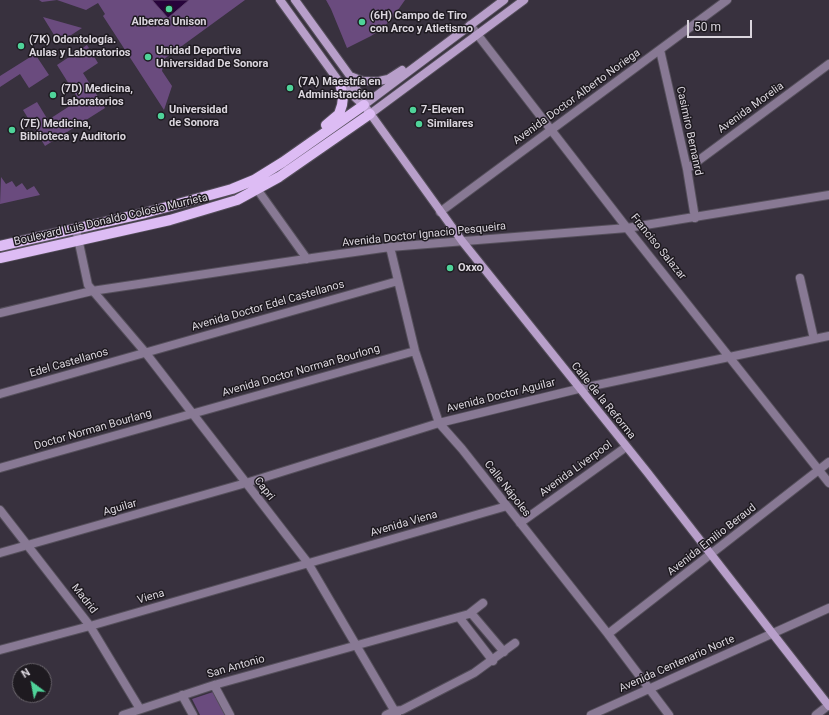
<!DOCTYPE html>
<meta charset="utf-8">
<style>
body{margin:0}
#map{position:relative;width:829px;height:715px;overflow:hidden;background:#38313e;font-family:Roboto,sans-serif}
canvas{display:block}
.north{position:absolute;left:12px;top:663px;width:40px;height:40px;box-sizing:border-box;background:#1e1a20;border:1px solid #6a656c;border-radius:50%;rotate:328deg;font-size:11px;font-weight:700;line-height:16px;text-align:center;color:#dbd6de}
.north::after{content:'';display:block;margin:auto;width:14px;height:18px;background:#4fd399;clip-path:polygon(50% 0,100% 100%,50% 72%,0 100%)}
.scale{position:absolute;left:687px;top:20px;width:65px;height:18px;box-sizing:border-box;border:2px solid #dbd6de;border-top:0;padding-left:5px;font-size:12px;line-height:14px;white-space:nowrap;color:#dbd6de;-webkit-text-stroke:3px #1e1a20;paint-order:stroke}
</style>
<div id="map">
<canvas width="829" height="715"></canvas>
<div class="north">N</div>
<div class="scale">50 m</div>
</div>
<script>
const g = document.querySelector('canvas').getContext('2d');
g.lineJoin = 'round';
function fillPath(path, color) { g.fillStyle = color; g.fill(path, 'evenodd'); }
const poly = rows => new Path2D(rows.map(r => 'M' + r).join(''));
function strokePath(path, color, width, dash) { g.strokeStyle = color; g.lineWidth = width; g.lineCap = dash ? 'butt' : 'round'; g.setLineDash(dash || []); g.stroke(path); }
function drawText(font, color, halo, rows, align = 'center') {
  g.font = font + ' Roboto,sans-serif'; g.lineWidth = 3; g.setLineDash([]); g.textBaseline = 'middle'; g.strokeStyle = halo; g.fillStyle = color; for (const [text, x, y, turn = 0] of rows) {
    g.save(); g.translate(x, y); g.rotate((+turn || 0) * Math.PI / 180); g.textAlign = isNaN(turn) ? turn : align; if (halo) g.strokeText(text, 0, 0); g.fillText(text, 0, 0); g.restore();
  }
}
fillPath(poly([
 [39,0,245,0,164,59,162,71,172,86,164,110,103,16,105,14,98,3,86,10,57,0,42,2],
 [326,0,405,0,393,17,383,28,371,36,347,48,331,9],
 [43,17,82,28,59,43],
 [87,45,98,63,83,73,105,108,45,146,23,110,37,102,48,120,79,100,57,65],
 [35,54,49,75,29,88,20,74,0,87,0,76],
 [1,177,6,184,12,181,16,187,22,183,27,190,34,186,40,195,0,204],
 [213,692,225,715,200,715,192,699]
]), '#6a4b7e');
const water = poly([
 [152,0,189,0,168,18,152,0]
]);
fillPath(water, '#28043b');
strokePath(water, '#5e436c', 1);
const street = poly([
 [470,25,627,228,829,483],
 [660,50,687,169,695,218],
 [687,169,829,64],
 [257,189,307,259],
 [440,212,727,0],
 [76,229,88,285,145,352,308,563,397,715],
 [390,247,415,351,439,423,462,449,608,634,669,715],
 [800,278,814,339],
 [0,313,92,291,319,257,390,247,627,228,829,195],
 [0,394,398,281],
 [0,468,415,351],
 [0,510,90,626,140,709],
 [520,523,626,447],
 [0,553,246,483,439,423,578,389,829,336],
 [471,613,504,652],
 [459,617,493,661],
 [608,634,829,462],
 [0,650,90,626,507,506],
 [214,685,230,715],
 [182,695,193,715],
 [123,715,214,685,469,614,483,603],
 [386,715,394,711,402,710,474,673,515,643],
 [591,715,829,608],
 [816,715,829,705]
]);
const secondary = poly([
 [280,0,340,83,360,102],
 [295,0,350,76,364,105,462,241,647,472,829,706],
 [350,76,363,81,379,81,388,79,402,70],
 [364,105,504,0],
 [370,114,524,0]
]);
const primary = poly([
 [326,125,339,114,342,105,343,97,340,83],
 [0,246,145,213,232,189,254,180,283,162,364,105],
 [0,258,170,220,237,200,279,177,370,114]
]);
strokePath(street, '#554f5b', 10);
strokePath(secondary, '#554f5b', 10);
strokePath(primary, '#554f5b', 12);
strokePath(street, '#887994', 8);
strokePath(secondary, '#b89fca', 8);
strokePath(primary, '#ddbcf4', 10);
for (const [x, y, r, color] of [
 [169,9,4,"#4fd399"],
 [362,22,4,"#4fd399"],
 [21,46,4,"#4fd399"],
 [148,57,4,"#4fd399"],
 [290,88,4,"#4fd399"],
 [53,95,4,"#4fd399"],
 [413,110,4,"#4fd399"],
 [161,116,4,"#4fd399"],
 [419,124,4,"#4fd399"],
 [12,130,4,"#4fd399"],
 [450,268,4,"#4fd399"]
]) { const dot = new Path2D(); dot.arc(x, y, r, 0, 2 * Math.PI); g.fillStyle = color; g.fill(dot); strokePath(dot, '#1e1a20', 1.5); }
drawText('bold 11px', '#dbd6de', '#1e1a20', [
 ["(6H) Campo de Tiro",370,16],
 ["con Arco y Atletismo",370,29],
 ["Alberca Unison",169,22,"center"],
 ["(7K) Odontología.",29,40],
 ["Aulas y Laboratorios",29,53],
 ["Unidad Deportiva",156,51],
 ["Universidad De Sonora",156,64],
 ["(7A) Maestría en",298,82],
 ["Administración",298,95],
 ["(7D) Medicina,",61,89],
 ["Laboratorios",61,102],
 ["Universidad",169,110],
 ["de Sonora",169,123],
 ["7-Eleven",421,110],
 ["(7E) Medicina,",20,124],
 ["Biblioteca y Auditorio",20,137],
 ["Similares",427,124],
 ["Oxxo",458,268]
], 'left');
drawText('11px', '#dbd6de', '#1e1a20', [
 ["Avenida Doctor Alberto Noriega",577,97,-36],
 ["Avenida Morelia",751,108,-36],
 ["Casimiro Bernanrd",689,131,78],
 ["Boulevard Luis Donaldo Colosio Murrieta",111,220,-13],
 ["Avenida Doctor Ignacio Pesqueira",424,235,-6],
 ["Franciso Salazar",658,247,51],
 ["Avenida Doctor Edel Castellanos",268,306,-16],
 ["Edel Castellanos",69,363,-16],
 ["Avenida Doctor Norman Bourlong",301,371,-16],
 ["Avenida Doctor Aguilar",501,396,-14],
 ["Calle de la Reforma",603,401,51],
 ["Doctor Norman Bourlang",93,430,-16],
 ["Avenida Liverpool",576,469,-36],
 ["Capri",264,489,52],
 ["Calle Nápoles",507,489,52],
 ["Aguilar",120,508,-16],
 ["Avenida Viena",404,524,-16],
 ["Avenida Emilio Beraud",712,540,-38],
 ["Viena",151,597,-16],
 ["Madrid",84,599,52],
 ["Avenida Centenario Norte",677,664,-24],
 ["San Antonio",236,667,-16]
]);
</script>
